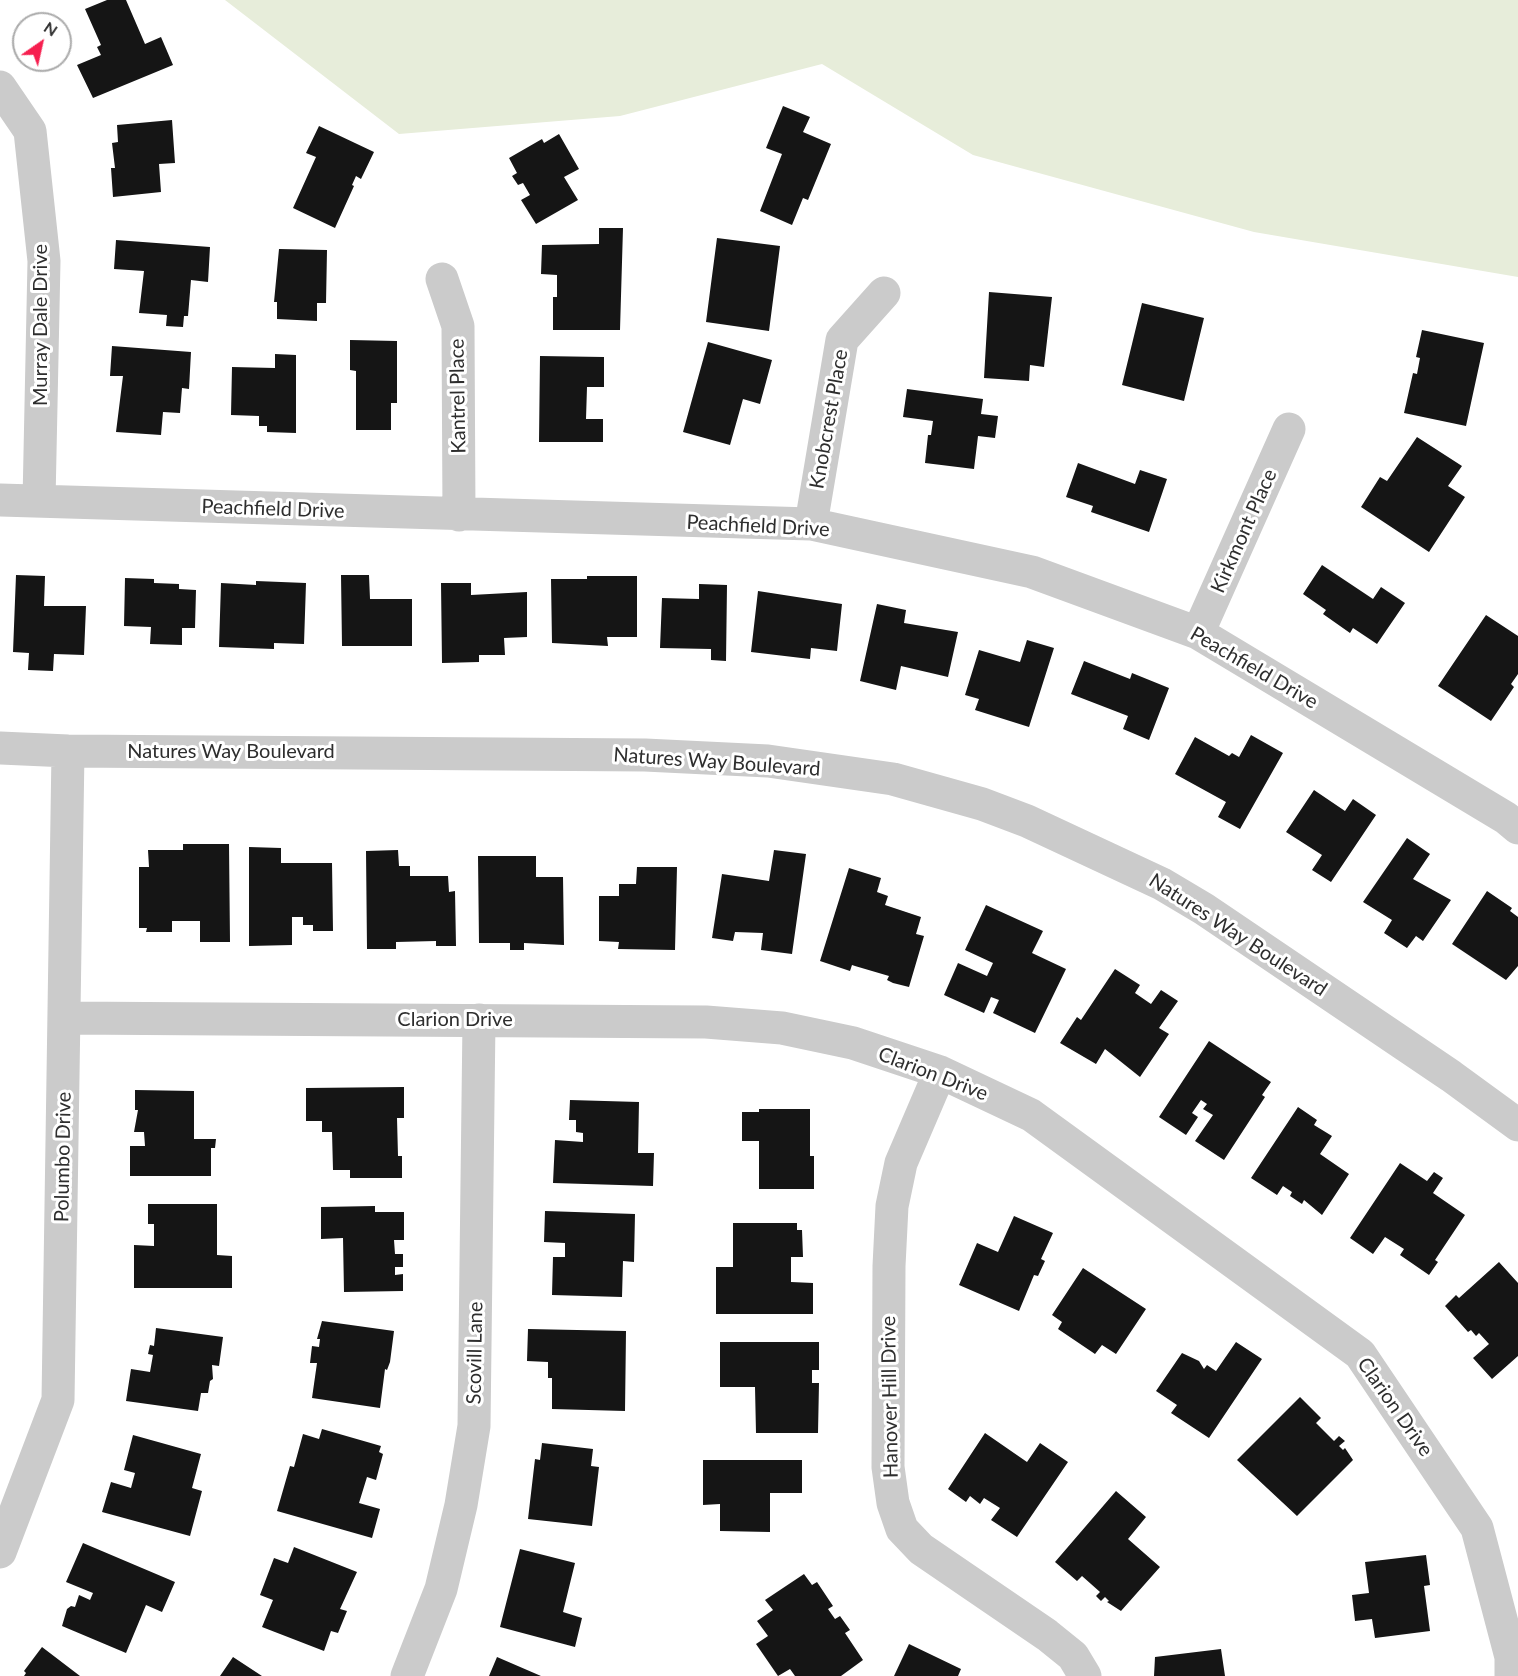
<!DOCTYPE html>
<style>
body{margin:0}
#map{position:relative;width:1518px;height:1676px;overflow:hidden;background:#fff;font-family:Lato,sans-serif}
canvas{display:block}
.north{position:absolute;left:12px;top:12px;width:60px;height:60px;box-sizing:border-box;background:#fff;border:2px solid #ababab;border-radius:50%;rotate:34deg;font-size:16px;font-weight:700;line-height:24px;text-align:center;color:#2e2e2e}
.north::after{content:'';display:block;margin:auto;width:21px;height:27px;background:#f61f4f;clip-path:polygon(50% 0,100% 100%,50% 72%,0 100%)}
</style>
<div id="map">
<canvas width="1518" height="1676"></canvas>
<div class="north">N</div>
</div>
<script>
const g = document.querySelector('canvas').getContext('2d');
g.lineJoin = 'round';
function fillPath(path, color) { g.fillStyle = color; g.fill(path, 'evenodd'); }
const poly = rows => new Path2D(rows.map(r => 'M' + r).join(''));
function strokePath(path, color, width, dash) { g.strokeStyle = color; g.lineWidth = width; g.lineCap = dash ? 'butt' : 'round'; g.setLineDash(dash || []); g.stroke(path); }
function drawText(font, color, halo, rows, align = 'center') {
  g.font = font + ' Lato,sans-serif'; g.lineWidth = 6; g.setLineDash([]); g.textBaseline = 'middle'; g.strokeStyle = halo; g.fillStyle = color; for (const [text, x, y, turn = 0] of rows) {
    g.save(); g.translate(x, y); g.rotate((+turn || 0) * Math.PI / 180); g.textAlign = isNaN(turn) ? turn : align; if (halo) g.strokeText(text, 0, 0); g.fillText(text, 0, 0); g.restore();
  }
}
fillPath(poly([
 [225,0,1518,0,1518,277,1254,232,973,155,822,64,620,116,399,134]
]), '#e7edda');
fillPath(poly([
 [107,0,126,0,145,44,161,37,173,65,93,98,77,65,101,55,97,47,101,45,85,9],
 [783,106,810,117,803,132,831,144,808,200,803,198,792,225,760,211,782,154,766,148],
 [172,120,175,163,159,164,161,192,113,197,111,168,115,168,112,143,118,142,117,125],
 [319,126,374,152,361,179,356,176,352,185,354,186,335,228,293,208,316,157,306,153],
 [559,134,579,169,564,177,578,200,536,224,521,200,530,195,523,183,518,185,512,176,517,173,509,158,542,139,544,143],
 [599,228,623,228,620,330,553,330,553,297,557,297,557,275,541,274,542,245,599,244],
 [717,238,780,246,769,331,706,322],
 [116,240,210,247,208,282,191,280,188,316,184,316,183,327,166,326,167,315,139,313,144,271,114,269],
 [279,249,327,250,326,303,317,303,317,321,277,319,277,302,274,302],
 [989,292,1052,297,1044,367,1030,365,1029,381,984,378],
 [1142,303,1204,318,1184,401,1122,385],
 [1422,330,1484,343,1466,426,1404,413,1413,373,1417,374,1420,358,1416,357],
 [350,340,397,341,397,403,391,403,391,430,356,430,356,371,350,370],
 [708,342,772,360,760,404,743,399,730,445,683,432],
 [112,346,191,352,189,389,182,388,180,413,163,412,161,435,116,432,123,376,110,376],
 [275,354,296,355,296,433,267,432,267,426,259,426,259,416,231,415,232,367,275,368],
 [540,356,604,357,604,387,587,387,586,419,603,419,603,442,539,442],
 [907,389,983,399,981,414,998,416,995,438,978,436,974,469,925,463,928,435,931,435,933,421,903,417],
 [1417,437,1462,466,1448,486,1465,497,1429,552,1361,507,1380,477,1387,481],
 [1078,463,1135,484,1140,470,1167,479,1149,532,1091,512,1093,506,1066,497],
 [1322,565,1373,599,1381,587,1405,603,1377,644,1353,628,1350,633,1323,614,1326,610,1303,594],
 [16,575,45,576,44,606,86,606,84,655,54,654,53,671,28,670,29,653,13,652],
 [341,575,369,575,370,599,412,599,412,646,342,646],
 [587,576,637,576,637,637,607,637,608,646,552,643,551,579,587,579],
 [125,578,154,579,154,583,179,584,179,589,196,590,195,628,182,628,182,645,150,644,151,627,124,626],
 [256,581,306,583,304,644,274,643,274,649,219,647,221,583,256,585],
 [441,583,471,583,471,595,527,592,527,637,504,638,505,655,479,655,479,662,442,663],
 [699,584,727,585,726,661,711,660,711,649,660,648,662,598,699,599],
 [758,591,842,604,837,651,811,648,810,659,751,652],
 [877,604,906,610,904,623,958,632,948,677,901,666,896,690,860,681],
 [1486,615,1518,636,1518,674,1511,684,1514,687,1491,721,1438,686],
 [1027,640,1054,648,1029,727,975,710,979,699,965,695,979,650,1020,662],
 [1084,661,1130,679,1132,673,1169,688,1149,740,1123,729,1128,716,1071,694],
 [1251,735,1283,753,1240,829,1218,817,1226,802,1175,774,1195,737,1229,756,1232,753,1239,757],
 [1314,790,1345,811,1353,799,1376,815,1331,882,1312,870,1322,855,1286,832],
 [1407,838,1430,854,1413,879,1451,900,1423,941,1416,936,1407,948,1384,933,1392,920,1363,902],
 [183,844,229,844,230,942,200,942,200,921,172,921,172,932,146,932,147,928,139,928,139,867,149,867,148,850,183,850],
 [249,847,281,848,281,863,332,863,333,931,313,931,313,925,303,925,303,917,292,917,292,945,249,946],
 [398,850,399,866,410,866,410,876,448,876,449,892,455,891,456,946,436,946,436,941,396,942,396,949,367,949,366,851],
 [774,850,806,854,792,954,761,950,763,933,735,932,733,941,712,938,722,874,769,881],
 [478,856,536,856,536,877,563,877,564,945,524,943,524,950,510,950,510,943,479,943],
 [637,867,677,867,675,950,618,949,619,942,599,941,599,896,619,896,619,884,636,884],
 [849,868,881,878,877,892,888,896,885,905,921,917,916,934,924,936,909,987,893,983,887,980,889,976,855,966,852,965,850,971,820,961],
 [1487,891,1512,908,1510,911,1518,917,1518,966,1506,980,1452,944],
 [986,905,1043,931,1032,953,1066,969,1035,1033,993,1013,999,1000,991,997,984,1013,944,995,958,963,987,976,993,963,965,950],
 [1115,969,1140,985,1135,993,1151,1004,1161,990,1178,1001,1159,1028,1169,1034,1140,1077,1105,1049,1096,1064,1060,1043,1077,1017,1081,1020],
 [1209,1041,1271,1082,1262,1095,1265,1097,1224,1160,1195,1141,1213,1115,1203,1109,1207,1104,1201,1100,1192,1113,1198,1117,1186,1135,1159,1117],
 [404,1087,404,1118,397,1118,398,1156,402,1156,402,1178,350,1178,350,1170,333,1170,332,1132,322,1132,322,1121,306,1121,306,1088],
 [135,1090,194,1091,194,1139,216,1139,215,1148,211,1148,211,1176,130,1176,130,1146,145,1146,144,1132,134,1132,138,1110,135,1110],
 [570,1100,639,1102,638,1153,654,1153,653,1186,553,1183,555,1140,583,1142,583,1133,576,1132,576,1120,569,1120],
 [1298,1107,1317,1120,1314,1125,1332,1136,1320,1154,1349,1174,1322,1215,1304,1200,1302,1204,1290,1196,1292,1192,1283,1186,1277,1195,1251,1178],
 [759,1109,810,1109,810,1156,814,1156,814,1189,759,1189,759,1141,742,1141,742,1112,759,1112],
 [1400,1163,1427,1181,1434,1172,1443,1178,1433,1193,1465,1215,1435,1260,1438,1262,1429,1275,1400,1255,1404,1249,1385,1237,1373,1254,1350,1238],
 [148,1204,217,1204,217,1255,232,1256,232,1288,134,1288,134,1245,154,1246,154,1224,148,1224],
 [375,1206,375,1212,404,1212,404,1240,394,1240,395,1254,403,1254,403,1267,395,1267,395,1275,403,1274,403,1291,344,1292,343,1238,321,1239,321,1207],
 [545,1211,635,1214,634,1262,623,1261,622,1297,552,1295,553,1257,565,1257,565,1243,544,1242],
 [1014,1216,1053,1233,1041,1259,1045,1261,1038,1276,1034,1275,1019,1311,959,1285,977,1243,998,1252],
 [733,1223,797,1223,797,1230,802,1230,803,1257,791,1257,791,1282,813,1283,813,1314,716,1314,716,1267,733,1267],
 [1499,1262,1518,1283,1518,1356,1492,1379,1473,1358,1489,1344,1479,1333,1476,1336,1471,1330,1468,1332,1445,1306,1456,1295,1459,1298],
 [1083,1268,1146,1309,1116,1354,1102,1345,1095,1354,1058,1329,1062,1322,1052,1315],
 [322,1321,394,1331,390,1362,387,1370,385,1369,380,1408,312,1398,317,1363,310,1363,312,1346,319,1347,320,1339,317,1339],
 [156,1328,223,1337,219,1366,212,1365,213,1379,210,1381,208,1393,201,1393,198,1411,126,1401,131,1369,150,1372,153,1355,148,1354,150,1345,154,1346],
 [528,1329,626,1331,625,1411,552,1409,552,1378,548,1378,548,1362,527,1361],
 [720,1342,819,1342,819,1370,812,1370,812,1383,819,1383,818,1433,756,1433,755,1387,720,1387],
 [1236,1342,1262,1359,1209,1438,1171,1413,1177,1405,1156,1391,1182,1353,1199,1361,1204,1369,1207,1365,1216,1371],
 [1300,1397,1321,1418,1316,1423,1334,1441,1339,1436,1345,1441,1339,1446,1343,1450,1345,1448,1353,1460,1297,1516,1237,1460],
 [322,1429,381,1446,379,1452,383,1454,376,1480,367,1477,359,1503,380,1509,372,1538,277,1511,290,1466,294,1467,303,1434,319,1439],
 [985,1433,1027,1462,1040,1443,1068,1462,1017,1537,991,1520,1000,1508,984,1498,980,1504,970,1496,966,1502,948,1489],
 [133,1435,201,1454,192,1488,202,1491,190,1536,102,1512,111,1482,131,1488,135,1473,124,1470],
 [542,1443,593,1449,591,1466,599,1467,592,1526,528,1519,535,1459,540,1460],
 [703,1460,802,1460,802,1493,770,1493,770,1532,720,1531,720,1504,703,1505],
 [1116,1491,1146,1517,1128,1539,1160,1567,1121,1611,1107,1602,1109,1601,1105,1597,1101,1601,1096,1596,1100,1592,1082,1576,1077,1581,1055,1562],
 [83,1543,175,1582,162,1612,146,1605,126,1653,62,1626,67,1609,71,1606,75,1607,79,1595,90,1600,93,1593,66,1582],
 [294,1547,357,1572,340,1609,347,1611,338,1633,331,1631,324,1651,262,1627,273,1600,260,1595,274,1558,288,1563],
 [520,1549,575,1563,563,1612,582,1618,575,1647,500,1627],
 [1426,1555,1430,1585,1424,1586,1430,1631,1375,1638,1372,1619,1355,1621,1352,1595,1369,1593,1365,1562],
 [804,1574,812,1585,817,1582,833,1606,828,1609,835,1619,840,1616,850,1630,845,1633,863,1660,841,1676,795,1676,790,1669,778,1676,756,1644,768,1636,757,1621,773,1610,765,1600],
 [909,1644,961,1669,958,1676,894,1676],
 [42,1647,80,1676,24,1676,26,1673,24,1671],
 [1221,1649,1225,1676,1154,1676,1155,1657],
 [233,1657,262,1676,220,1676],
 [497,1657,541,1676,489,1676]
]), '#151515');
strokePath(poly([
 [0,87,30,131,44,261,39,501],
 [442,279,458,326,459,515],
 [0,500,811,524,1032,572,1198,633,1506,818,1518,828],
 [811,524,842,340,884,293],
 [1198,633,1289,429],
 [0,748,68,751,645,755,768,761,893,779,982,804,1027,821,1162,884,1204,909,1451,1076,1518,1125],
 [66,1018,706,1022,782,1028,853,1043,940,1072,1031,1115,1360,1354,1477,1528,1511,1657,1511,1676],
 [940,1072,901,1163,892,1206,889,1266,888,1467,893,1503,902,1529,921,1549,1047,1635,1073,1656,1085,1676],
 [0,1552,58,1400,68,751],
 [407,1676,441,1589,461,1505,474,1426,479,1020]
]), '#cbcbcb', 33);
drawText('20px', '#2e2e2e', '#fff', [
 ["Murray Dale Drive",41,325,-90],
 ["Kantrel Place",458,396,-91],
 ["Knobcrest Place",829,419,-80],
 ["Peachfield Drive",273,509,2],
 ["Peachfield Drive",758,526,3],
 ["Kirkmont Place",1244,531,-66],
 ["Peachfield Drive",1254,668,30],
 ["Natures Way Boulevard",231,752],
 ["Natures Way Boulevard",717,762,4],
 ["Natures Way Boulevard",1238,935,33],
 ["Clarion Drive",455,1020],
 ["Clarion Drive",933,1074,21],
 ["Polumbo Drive",63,1157,-89],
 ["Scovill Lane",475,1353,-89],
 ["Hanover Hill Drive",890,1397,-91],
 ["Clarion Drive",1395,1407,55]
]);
</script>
